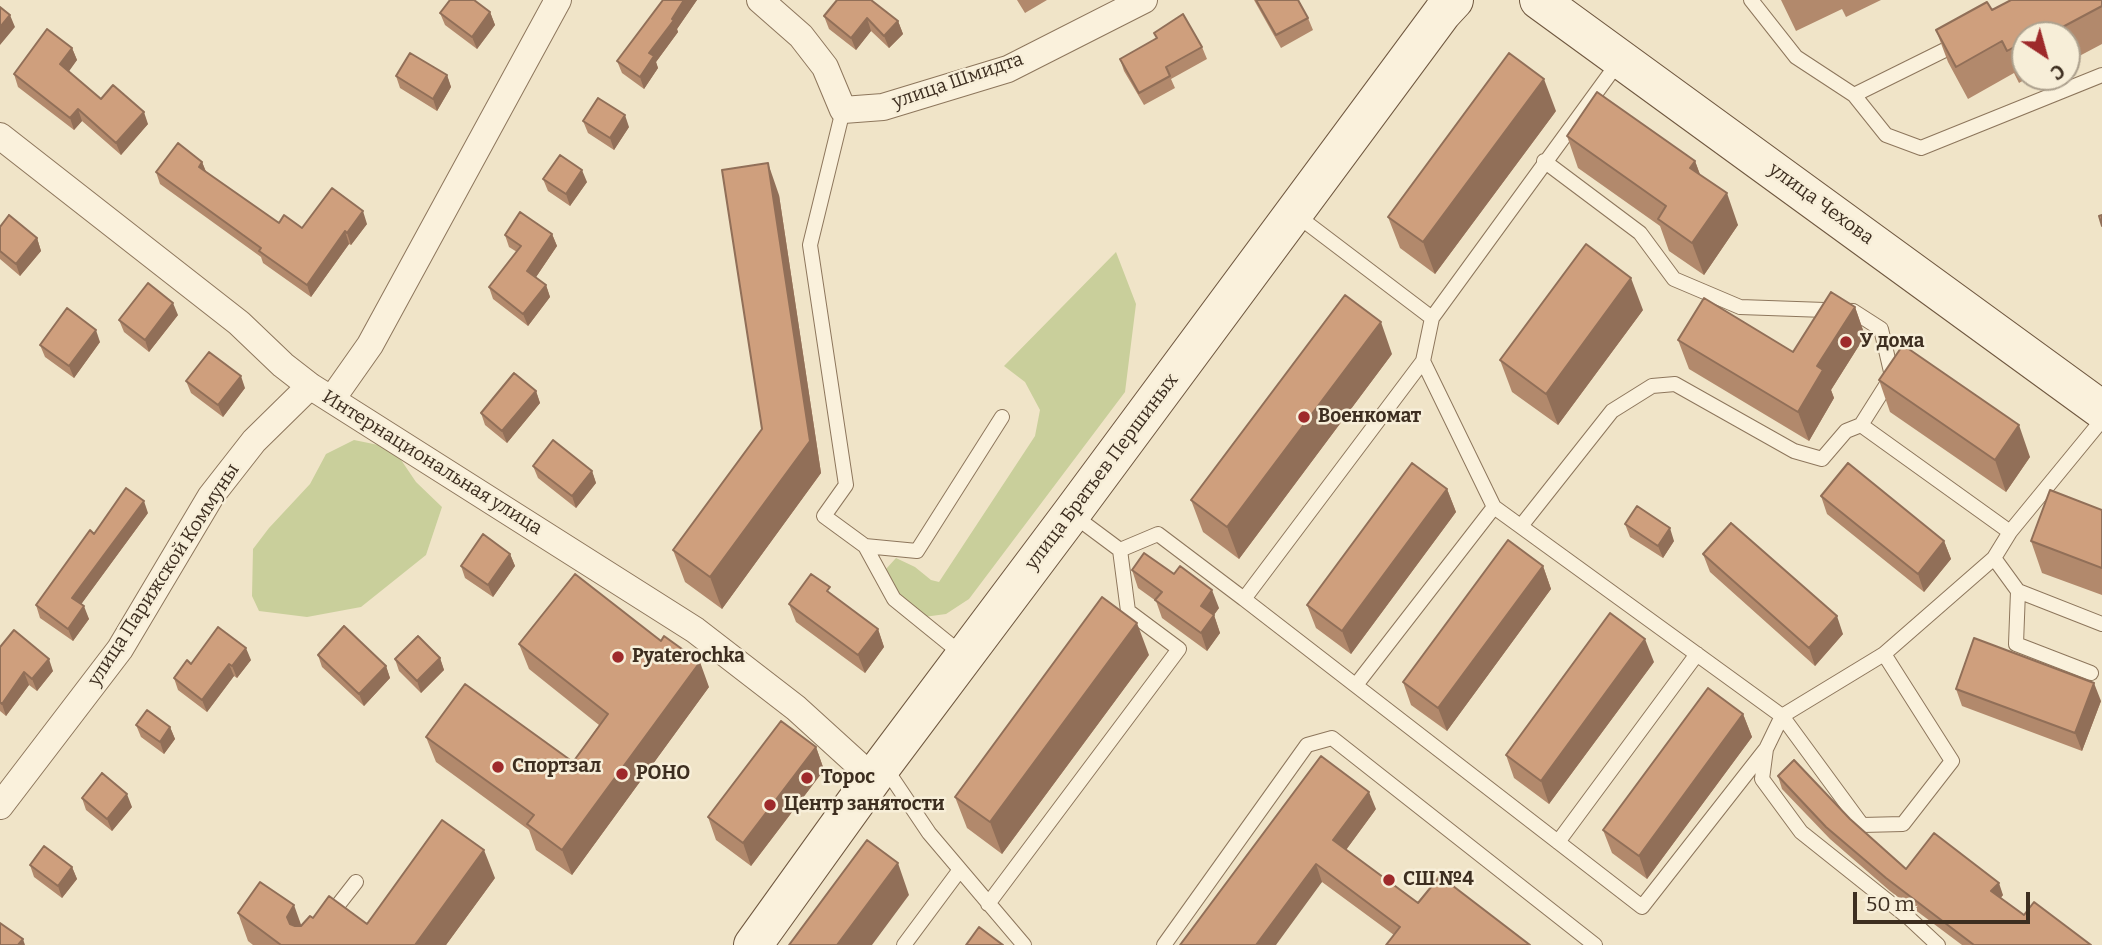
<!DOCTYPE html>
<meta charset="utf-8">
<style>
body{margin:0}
#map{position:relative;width:2102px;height:945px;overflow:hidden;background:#f0e4c8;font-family:Bitter,serif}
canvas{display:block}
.north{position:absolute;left:2011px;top:21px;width:70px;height:70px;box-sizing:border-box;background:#f7eed8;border:2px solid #ada18e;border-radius:50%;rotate:144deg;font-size:19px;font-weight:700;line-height:28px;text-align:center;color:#3d2e20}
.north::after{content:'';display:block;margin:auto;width:24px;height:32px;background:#9e2a2b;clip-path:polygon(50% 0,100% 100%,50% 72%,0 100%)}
.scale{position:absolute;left:1853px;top:892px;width:177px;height:32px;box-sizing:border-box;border:4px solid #3d2e20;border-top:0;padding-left:9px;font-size:21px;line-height:24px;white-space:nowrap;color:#3d2e20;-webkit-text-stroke:5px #f7eed8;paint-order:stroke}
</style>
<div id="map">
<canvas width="2102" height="945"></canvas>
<div class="north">С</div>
<div class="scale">50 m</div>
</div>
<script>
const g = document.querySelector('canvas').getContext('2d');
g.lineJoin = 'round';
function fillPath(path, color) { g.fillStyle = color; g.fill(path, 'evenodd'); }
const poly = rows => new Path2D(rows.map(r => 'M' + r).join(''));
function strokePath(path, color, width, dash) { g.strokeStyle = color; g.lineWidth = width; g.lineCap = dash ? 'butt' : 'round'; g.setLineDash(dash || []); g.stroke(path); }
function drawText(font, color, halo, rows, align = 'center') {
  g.font = font + ' Bitter,serif'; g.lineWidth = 5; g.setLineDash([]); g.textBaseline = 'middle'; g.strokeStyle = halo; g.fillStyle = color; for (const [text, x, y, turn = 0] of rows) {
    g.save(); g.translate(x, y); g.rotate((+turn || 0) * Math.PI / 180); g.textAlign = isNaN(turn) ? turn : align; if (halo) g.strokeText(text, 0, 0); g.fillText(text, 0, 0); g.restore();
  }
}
fillPath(poly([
 [1116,252,1136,304,1125,392,969,599,946,614,924,617,896,590,886,569,896,558,915,567,931,580,939,582,1035,436,1040,410,1025,382,1004,366],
 [354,440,393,448,416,482,442,507,426,555,361,607,307,617,259,611,252,596,253,549,269,528,310,484,326,454]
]), '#c9cf9b');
const lane = poly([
 [1751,0,1796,57,1854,95,1886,135,1921,148,2102,75],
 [1620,60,1432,318,1423,361,1494,507,1782,716,1862,825,1903,824,1952,761,1884,654],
 [1854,95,1961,42],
 [843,110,810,245,846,485,824,516,865,546,917,551,1002,417],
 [1544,161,1640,233,1674,279,1740,307,1853,311,1881,329,1892,376,1861,425,2010,532],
 [1295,214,1432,318],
 [1521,526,1612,411,1652,386,1675,384,1794,451,1822,459,1846,431,1861,425],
 [865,546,894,599,963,655],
 [1120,550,1158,534,1244,599,1423,361],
 [1994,558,2018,591,2102,624],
 [2018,591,2016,644,2091,673],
 [1244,599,1642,907,1765,750],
 [1356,685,1494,507],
 [884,766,929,833,1024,945],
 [1558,842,1697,654],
 [988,904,1179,649,1128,611,1120,550,1073,515],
 [307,945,356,882],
 [904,945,959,871],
 [1164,945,1307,745,1332,738,1595,945],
 [1938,945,1909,918,1801,832,1762,779,1766,749,1782,716,1884,654,1994,558,2010,532,2102,420]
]);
const street = poly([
 [760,0,801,36,825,67,843,110,883,107,1008,69,1144,0],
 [0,136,239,323,283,365,310,386,695,630,796,708,873,778],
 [332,399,370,345,558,0],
 [0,806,120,649,211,496,254,441,310,386]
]);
const secondary = poly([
 [1539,0,2102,410],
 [753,945,873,778,1071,514,1442,13,1454,0]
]);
strokePath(lane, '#8d765c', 16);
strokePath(street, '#8d765c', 28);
strokePath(secondary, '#6f573f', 40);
strokePath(lane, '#faf1dc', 14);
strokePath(street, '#faf1dc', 26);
strokePath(secondary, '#faf1dc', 38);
fillPath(poly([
 [663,0,697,0,677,29,678,32,656,62,658,68,644,89,622,73,617,61],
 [1017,0,1047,0,1025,13],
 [1254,0,1298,0,1308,18,1313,30,1281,48],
 [1781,0,1881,0,1846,17,1842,9,1796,31],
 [2102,0,2102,44,2068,62,2067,59,2067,35,2025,35,2025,77,2029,77,2019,83,2014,73,1968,99,1948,62,1936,30,1992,10],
 [490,12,495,25,477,49,445,25,440,13],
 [824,16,898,21,903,34,889,48,871,31,856,50,829,29],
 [1202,47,1207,59,1171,79,1175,88,1144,105,1124,71,1120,59],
 [72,48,77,60,68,71,101,99,148,124,121,155,82,121,74,130,18,87,14,74],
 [447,75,451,87,437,111,400,88,396,76],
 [1556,111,1435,274,1400,248,1388,217],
 [583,121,629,127,614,150,588,133],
 [1567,136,1695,161,1700,175,1738,225,1704,275,1669,251,1660,226,1578,168],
 [202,162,206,172,279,223,302,228,367,224,351,245,349,244,311,297,263,263,261,257,160,184,156,172],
 [543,179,587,182,570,206,548,191],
 [779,195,821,473,722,609,685,582,673,550,762,429],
 [0,227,37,238,41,251,20,276,0,259],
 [552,234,557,246,536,277,546,285,550,297,528,326,493,299,489,287,517,252,509,247,505,235],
 [1855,307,1865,336,1831,390,1834,398,1809,441,1689,369,1678,340,1793,352],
 [1643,310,1558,425,1512,392,1500,360],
 [178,315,149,352,124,332,119,320],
 [100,342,74,378,45,357,40,345],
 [1392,354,1239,559,1203,532,1191,500],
 [1879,380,2030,457,2006,492,1890,412],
 [186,381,245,388,223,417,191,393],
 [536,391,540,403,507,443,485,425,481,413],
 [533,466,592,471,596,483,576,508,538,478],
 [1447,489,1456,512,1351,654,1316,628,1307,605],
 [1821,496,1944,541,1951,559,1924,592,1827,514],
 [2102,510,2102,595,2042,573,2031,541],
 [148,513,81,604,89,619,73,641,40,618,36,605,94,534],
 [1625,524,1674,541,1663,558,1630,537],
 [510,554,515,566,493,597,465,578,461,566],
 [1703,554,1843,634,1815,666,1710,572],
 [1543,566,1551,589,1447,731,1411,705,1403,682],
 [1132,570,1219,608,1214,615,1220,633,1207,651,1162,618,1156,601,1138,588],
 [833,596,878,629,884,647,865,673,796,622,789,604],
 [519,644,709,687,572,875,536,850,529,830,436,762,426,737,573,762,599,725,529,669],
 [0,647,53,671,37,691,29,685,6,716,0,711],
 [318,655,386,666,390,678,364,706,322,667],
 [1149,655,1002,854,967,828,955,797],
 [440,658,444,670,421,693,399,671,395,659],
 [251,660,237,678,234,676,207,712,178,690,174,678,191,664],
 [1654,662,1549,804,1514,778,1506,755],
 [1956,689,2101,701,2082,751,1962,706],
 [1743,714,1752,737,1647,879,1612,853,1603,830],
 [136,725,170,727,175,739,164,754,141,737],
 [816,747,824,770,751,866,716,840,708,817],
 [1778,776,1850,819,1906,869,2003,895,2001,898,2024,915,2091,945,1962,945,1890,891,1830,839,1782,789],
 [82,798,132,807,112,831,86,810],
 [1376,809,1346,850,1418,903,1394,935,1322,882,1180,945],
 [30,865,72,867,77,879,62,898,34,877],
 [495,878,446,945,253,945,248,941,238,913,301,926,313,918,367,924]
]), '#b2896c');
fillPath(poly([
 [684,0,697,0,677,29,678,32,656,62,658,68,644,89,640,77,649,53],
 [490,12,495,25,477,49,472,37],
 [10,15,15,27,0,45,0,27],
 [867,18,871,31,856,50,851,38],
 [898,21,903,34,889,48,884,36],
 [72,48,77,60,65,77,60,64],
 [447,75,451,87,437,111,433,99],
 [1544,79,1556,111,1435,274,1423,242],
 [78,109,82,121,74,130,70,118],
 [144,112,148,124,121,155,116,143],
 [625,115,629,127,614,150,610,138],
 [1695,161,1707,193,1690,168],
 [202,162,207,174,199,167],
 [768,163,779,195,821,473,722,609,710,577,810,441],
 [582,170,587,182,570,206,566,194],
 [1727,193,1738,225,1704,275,1692,243],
 [363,211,367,224,351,245,347,233],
 [345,231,349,244,311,297,307,285],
 [552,234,557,246,532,283,527,271],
 [37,238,41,251,20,276,16,264],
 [1631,278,1643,310,1558,425,1546,394],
 [546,285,550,297,528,326,523,314],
 [173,303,178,315,149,352,145,340],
 [1855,307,1865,336,1831,390,1834,398,1809,441,1798,412,1817,366],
 [1381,322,1392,354,1239,559,1227,527],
 [96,330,100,342,74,378,69,366],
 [241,376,245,388,223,417,218,405],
 [536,391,540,403,507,443,502,431],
 [2019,425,2030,457,2006,492,1995,460],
 [592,471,596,483,576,508,572,496],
 [1447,489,1456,512,1351,654,1342,631],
 [144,501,148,513,77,610,72,598],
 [1670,528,1674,541,1663,558,1658,546],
 [1944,541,1951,559,1924,592,1918,574],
 [510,554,515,566,493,597,488,585],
 [1543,566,1551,589,1447,731,1438,708],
 [1212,590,1219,608,1207,624,1201,606],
 [84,606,89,619,73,641,68,629],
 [1214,615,1220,633,1207,651,1201,633],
 [1837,616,1843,634,1815,666,1809,648],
 [1137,623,1149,655,1002,854,990,822],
 [878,629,884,647,865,673,858,655],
 [1645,639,1654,662,1549,804,1541,781],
 [246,648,251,660,237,678,232,666],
 [440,658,444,670,421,693,417,681],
 [49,659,53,671,37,691,32,679],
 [700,662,709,687,572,875,562,850],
 [229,664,234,676,207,712,202,700],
 [386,666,390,678,364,706,359,694],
 [24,672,29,685,6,716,2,704],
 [2094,683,2101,701,2082,751,2075,733],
 [1743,714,1752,737,1647,879,1639,856],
 [170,727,175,739,164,754,160,742],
 [816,747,824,770,751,866,743,843],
 [1369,792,1376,809,1340,858,1333,840],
 [127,794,132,807,112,831,107,819],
 [484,850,495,878,446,945,415,945],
 [898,863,909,895,872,945,837,945],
 [1316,864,1322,882,1276,945,1256,945],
 [72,867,77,879,62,898,58,886],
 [1999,883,2003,895,1996,903,1991,891],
 [294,905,304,933,297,944,287,917],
 [23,939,25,945,18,945]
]), '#916f58');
const building = poly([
 [450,0,474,0,490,12,472,37,440,13,450,0],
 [663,0,684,0,672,19,674,20,649,53,654,56,640,77,617,61,663,0],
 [837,0,871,0,898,21,884,36,867,18,851,38,824,16,837,0],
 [1256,0,1298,0,1308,18,1276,35,1256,0],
 [2011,0,2102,0,2102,6,2057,30,2054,25,2036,35,2025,35,2025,41,2007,51,2002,41,1956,67,1936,30,1987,2,1992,10,2011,0],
 [0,7,10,15,0,27,0,7],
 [1183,14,1202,47,1166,67,1170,76,1139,93,1120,59,1157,38,1154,33,1183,14],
 [47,29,72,48,60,64,101,99,113,85,144,112,116,143,78,109,70,118,14,74,47,29],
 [410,53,447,75,433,99,396,76,410,53],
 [1509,53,1544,79,1423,242,1388,217,1509,53],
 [1597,92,1695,161,1690,168,1727,193,1692,243,1658,219,1666,206,1567,136,1597,92],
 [598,98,625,115,610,138,583,121,598,98],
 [178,143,202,162,199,167,279,223,284,215,302,228,332,188,363,211,347,233,345,231,307,285,259,251,261,248,156,172,178,143],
 [560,155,582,170,566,194,543,179,560,155],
 [768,163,810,441,710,577,673,550,762,429,722,170,768,163],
 [520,212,552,234,527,271,546,285,523,314,489,287,521,246,505,235,520,212],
 [9,215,37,238,16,264,0,251,0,227,9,215],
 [2102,215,2102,226,2099,216,2102,215],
 [1586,244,1631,278,1546,394,1500,360,1586,244],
 [148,283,173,303,145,340,119,320,148,283],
 [1831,292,1855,307,1817,366,1823,370,1798,412,1678,340,1704,298,1793,352,1831,292],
 [1345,295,1381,322,1227,527,1191,500,1345,295],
 [67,308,96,330,69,366,40,345,67,308],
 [1903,345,2019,425,1995,460,1879,380,1903,345],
 [209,352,241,376,218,405,186,381,209,352],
 [514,373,536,391,502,431,481,413,514,373],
 [553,440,592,471,572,496,533,466,553,440],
 [1412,463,1447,489,1342,631,1307,605,1412,463],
 [1848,463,1944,541,1918,574,1821,496,1848,463],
 [126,488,144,501,72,598,84,606,68,629,36,605,90,530,94,534,126,488],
 [2050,490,2102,510,2102,568,2031,541,2050,490],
 [1637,506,1670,528,1658,546,1625,524,1637,506],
 [1731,523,1837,616,1809,648,1703,554,1731,523],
 [483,534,510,554,488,585,461,566,483,534],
 [1508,540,1543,566,1438,708,1403,682,1508,540],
 [1144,553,1174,574,1180,566,1212,590,1201,606,1214,615,1201,633,1155,600,1162,592,1132,570,1144,553],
 [575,574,661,641,664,636,700,662,562,850,527,824,534,815,426,737,465,684,573,762,608,714,519,644,575,574],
 [811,574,830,587,827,591,878,629,858,655,789,604,811,574],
 [1102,597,1137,623,990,822,955,797,1102,597],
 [1610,613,1645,639,1541,781,1506,755,1610,613],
 [344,626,386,666,359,694,318,655,344,626],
 [218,627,246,648,232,666,229,664,202,700,174,678,187,660,191,664,218,627],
 [14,630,49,659,32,679,24,672,2,704,0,702,0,647,14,630],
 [418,636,440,658,417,681,395,659,418,636],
 [1974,638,2094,683,2075,733,1956,689,1974,638],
 [1708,688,1743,714,1639,856,1603,830,1708,688],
 [147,710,170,727,160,742,136,725,147,710],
 [781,721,816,747,743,843,708,817,781,721],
 [1321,756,1369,792,1333,840,1418,903,1440,876,1530,945,1386,945,1400,927,1316,864,1256,945,1180,945,1321,756],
 [1794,760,1850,819,1906,869,1934,833,1999,883,1991,891,2024,915,2034,902,2091,945,1974,945,1886,878,1826,827,1778,776,1794,760],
 [102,773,127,794,107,819,82,798,102,773],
 [442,820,484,850,415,945,281,945,238,913,260,882,294,905,287,917,290,924,295,926,301,926,310,916,313,918,329,896,367,924,442,820],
 [867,840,898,863,837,945,789,945,867,840],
 [44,846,72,867,58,886,30,865,44,846],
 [0,923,23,939,18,945,0,945,0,923],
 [979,927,1003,945,966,945,979,927]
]);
fillPath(building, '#cf9f7d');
strokePath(building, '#916f58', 2);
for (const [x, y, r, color] of [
 [1846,342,7,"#9e2a2b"],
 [1304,417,7,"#9e2a2b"],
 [618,657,7,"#9e2a2b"],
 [498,767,7,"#9e2a2b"],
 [622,774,7,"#9e2a2b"],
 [807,778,7,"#9e2a2b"],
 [770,805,7,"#9e2a2b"],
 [1389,880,7,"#9e2a2b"]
]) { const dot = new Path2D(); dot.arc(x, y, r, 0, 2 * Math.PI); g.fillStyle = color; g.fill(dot); strokePath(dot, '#f7eed8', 2.5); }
drawText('19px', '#3d2e20', '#f7eed8', [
 ["улица Шмидта",958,81,-19],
 ["улица Чехова",1821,204,36],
 ["Интернациональная улица",432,463,32],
 ["улица Братьев Першиных",1102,472,-53],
 ["улица Парижской Коммуны",164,575,-57]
]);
drawText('bold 19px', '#3d2e20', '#f7eed8', [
 ["У дома",1860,342],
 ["Военкомат",1318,417],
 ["Pyaterochka",632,657],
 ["Спортзал",512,767],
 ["РОНО",636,774],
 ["Торос",821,778],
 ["Центр занятости",784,805],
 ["СШ №4",1403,880]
], 'left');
</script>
